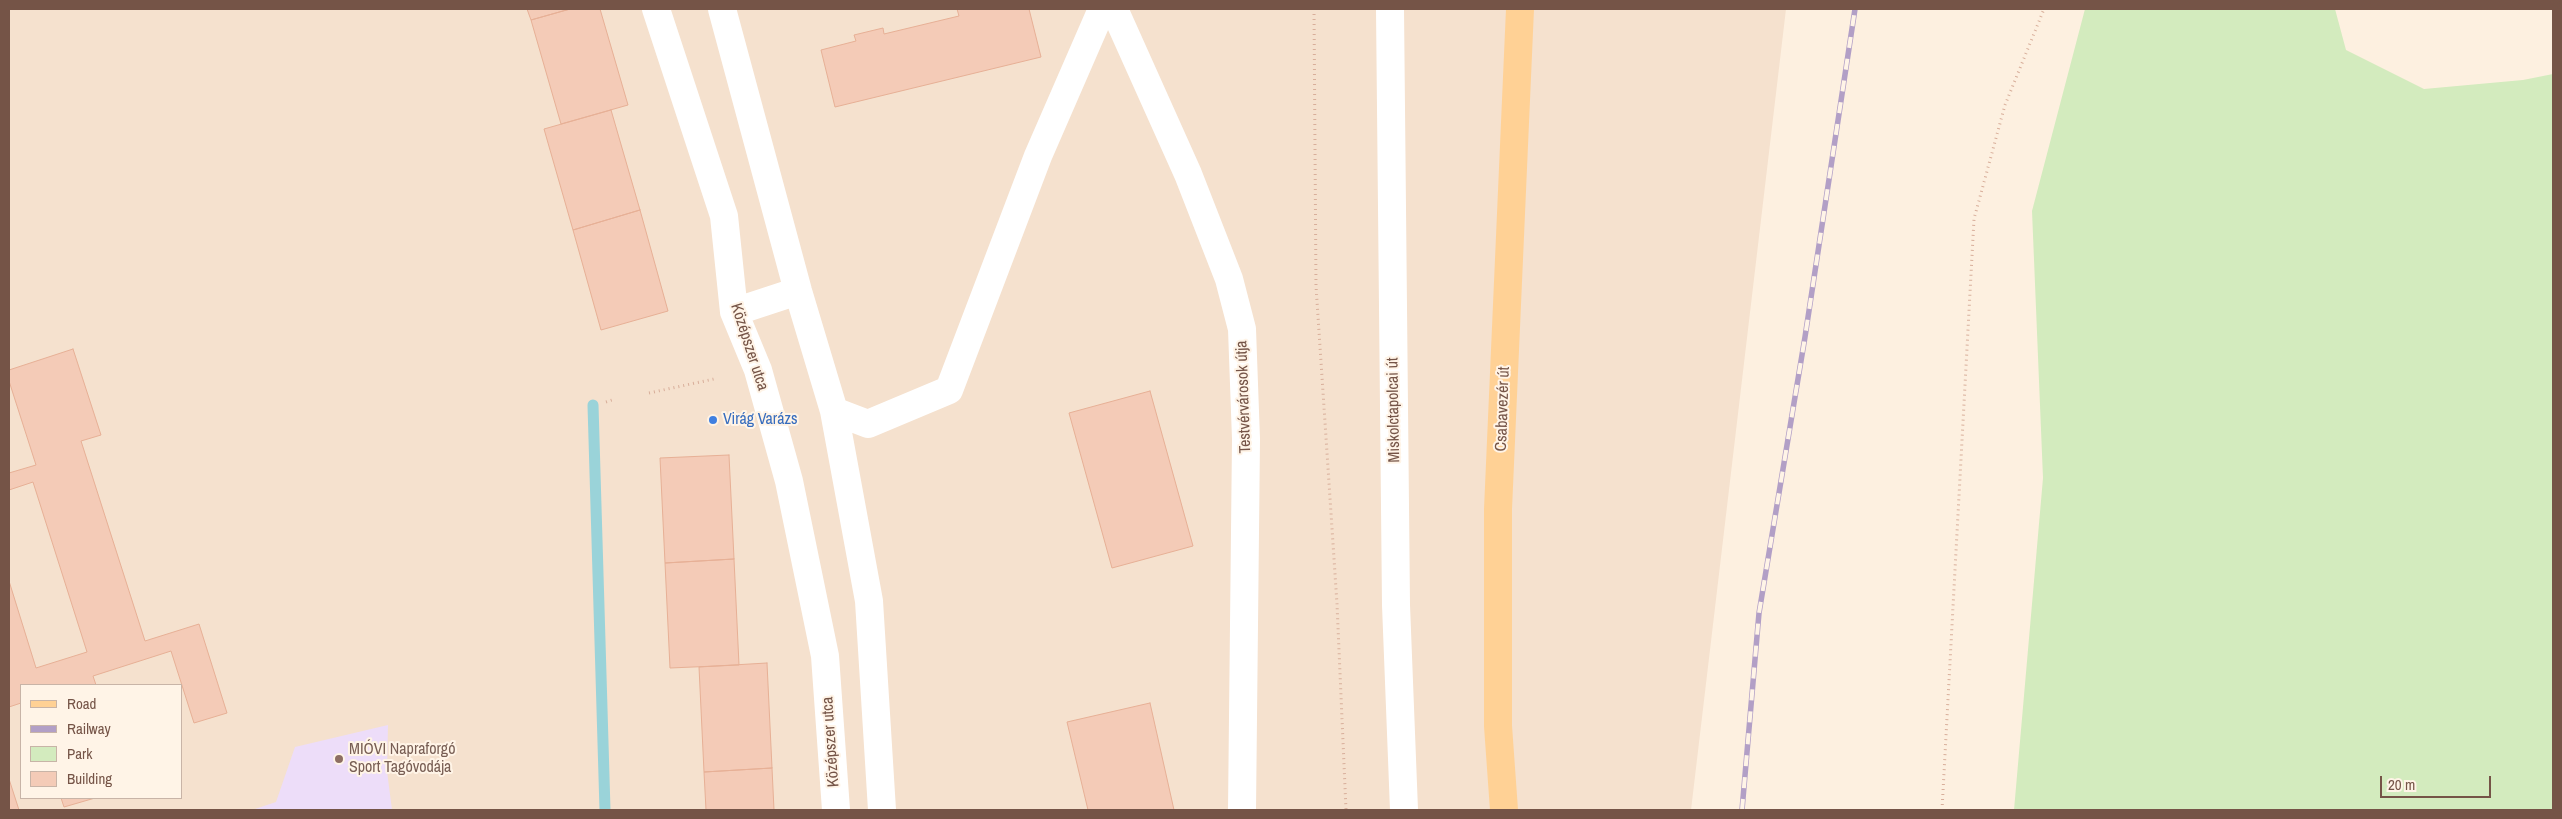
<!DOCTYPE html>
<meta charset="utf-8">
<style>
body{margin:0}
#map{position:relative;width:2562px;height:819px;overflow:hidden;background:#fdf0e0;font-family:"Archivo Narrow",sans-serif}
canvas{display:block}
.frame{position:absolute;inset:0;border:10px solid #755447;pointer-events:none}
.legend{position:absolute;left:20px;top:684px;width:162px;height:115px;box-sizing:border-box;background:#fff4e7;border:1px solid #c8b4a7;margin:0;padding:6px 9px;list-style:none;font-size:15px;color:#755447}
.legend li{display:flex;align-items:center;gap:10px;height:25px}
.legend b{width:25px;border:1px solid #c8b4a7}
.scale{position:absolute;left:2380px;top:776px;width:111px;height:22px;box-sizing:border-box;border:2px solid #755447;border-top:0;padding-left:6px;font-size:15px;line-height:18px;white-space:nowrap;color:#755447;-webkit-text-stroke:4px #fff4e7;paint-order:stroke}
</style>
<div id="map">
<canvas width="2562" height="819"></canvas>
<div class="frame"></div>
<ul class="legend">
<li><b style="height:6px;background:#ffd195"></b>Road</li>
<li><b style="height:6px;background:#b29fc6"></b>Railway</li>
<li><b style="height:14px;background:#d3ebbe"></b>Park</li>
<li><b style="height:14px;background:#f4cbb7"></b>Building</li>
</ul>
<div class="scale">20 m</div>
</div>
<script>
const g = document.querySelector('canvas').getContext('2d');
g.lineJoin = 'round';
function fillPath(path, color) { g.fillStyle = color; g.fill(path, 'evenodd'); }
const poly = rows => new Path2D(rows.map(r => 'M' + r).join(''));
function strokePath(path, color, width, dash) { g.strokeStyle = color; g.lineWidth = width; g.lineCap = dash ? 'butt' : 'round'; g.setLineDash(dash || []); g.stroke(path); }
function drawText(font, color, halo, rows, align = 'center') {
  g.font = font + ' "Archivo Narrow",sans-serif'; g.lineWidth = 4; g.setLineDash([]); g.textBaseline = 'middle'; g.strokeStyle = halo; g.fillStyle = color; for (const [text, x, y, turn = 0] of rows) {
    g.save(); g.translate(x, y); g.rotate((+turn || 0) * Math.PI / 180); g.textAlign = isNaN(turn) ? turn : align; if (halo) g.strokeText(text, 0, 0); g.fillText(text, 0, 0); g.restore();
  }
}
fillPath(poly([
 [9,9,1786,9,1691,810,9,810],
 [21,685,181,685,181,798,21,798]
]), '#f5e1ce');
fillPath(poly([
 [388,725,387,771,392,810,252,810,276,802,295,747]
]), '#edddf9');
fillPath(poly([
 [2085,9,2335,9,2346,50,2424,89,2523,80,2553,74,2553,810,2014,810,2043,478,2032,211]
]), '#d3ebbe');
strokePath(poly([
 [593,405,605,810]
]), '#9ad3d9', 11);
const building = poly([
 [527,9,570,9,531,20,527,9],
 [570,9,600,9,628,105,561,124,531,20,570,9],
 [957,9,1029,9,1041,57,835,107,821,50,856,41,854,35,883,28,884,34,959,16,957,9],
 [611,110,640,210,573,230,544,129,611,110],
 [640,210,668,311,601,330,573,230,640,210],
 [73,349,101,435,81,441,145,641,199,624,227,713,194,723,171,651,93,676,96,685,21,685,21,703,9,707,9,581,36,668,87,652,33,482,9,490,9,473,36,465,9,381,9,370,73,349],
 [1150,391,1193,546,1112,568,1069,413,1150,391],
 [729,455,734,559,665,563,660,458,729,455],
 [734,559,739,665,670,668,665,563,734,559],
 [767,663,772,768,704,772,699,667,767,663],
 [1150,703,1174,810,1088,810,1067,722,1150,703],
 [772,768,774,810,706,810,704,772,772,768],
 [9,779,19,810,9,810,9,779],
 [61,798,95,798,64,807,61,798]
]);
fillPath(building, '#f4cbb7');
strokePath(building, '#e7b096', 1);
strokePath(poly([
 [1314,9,1316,286,1337,604,1346,810],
 [649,393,714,379],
 [606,402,612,400],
 [1942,810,1974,219,2005,105,2044,9]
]), '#d8ae9a', 3, [1, 4]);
strokePath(poly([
 [656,9,724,216,734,312,758,370,789,481,825,656,836,810],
 [722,9,798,291,834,411,869,601,882,810],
 [1114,9,1188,174,1229,279,1242,329,1246,439,1242,810],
 [734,312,798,291],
 [834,411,868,424,949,390,1038,156,1102,9]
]), '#fff', 28);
strokePath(poly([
 [1390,9,1396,605,1404,810]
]), '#fff', 28);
strokePath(poly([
 [1504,810,1498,726,1498,509,1520,9]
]), '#ffd195', 28);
const rail = poly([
 [1742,810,1759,613,1805,337,1855,9]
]);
strokePath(rail, '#b29fc6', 5.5);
strokePath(rail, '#fff4e7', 4, [11]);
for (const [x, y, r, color] of [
 [713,420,5,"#3f7fe0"],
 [339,759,5,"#8d6e63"]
]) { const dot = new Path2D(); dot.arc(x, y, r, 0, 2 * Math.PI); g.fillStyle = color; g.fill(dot); strokePath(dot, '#fff4e7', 2); }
drawText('16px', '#755447', '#fff4e7', [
 ["Középszer utca",749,347,72],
 ["Testvérvárosok útja",1244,397,-92],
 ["Csabavezér út",1503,409,-88],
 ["Miskolctapolcai út",1394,410,-91],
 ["Középszer utca",831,742,-94]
]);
drawText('16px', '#366cbe', '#fff4e7', [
 ["Virág Varázs",723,420]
], 'left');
drawText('16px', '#785e54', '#fff4e7', [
 ["MIÓVI Napraforgó",349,750],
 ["Sport Tagóvodája",349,768]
], 'left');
</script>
